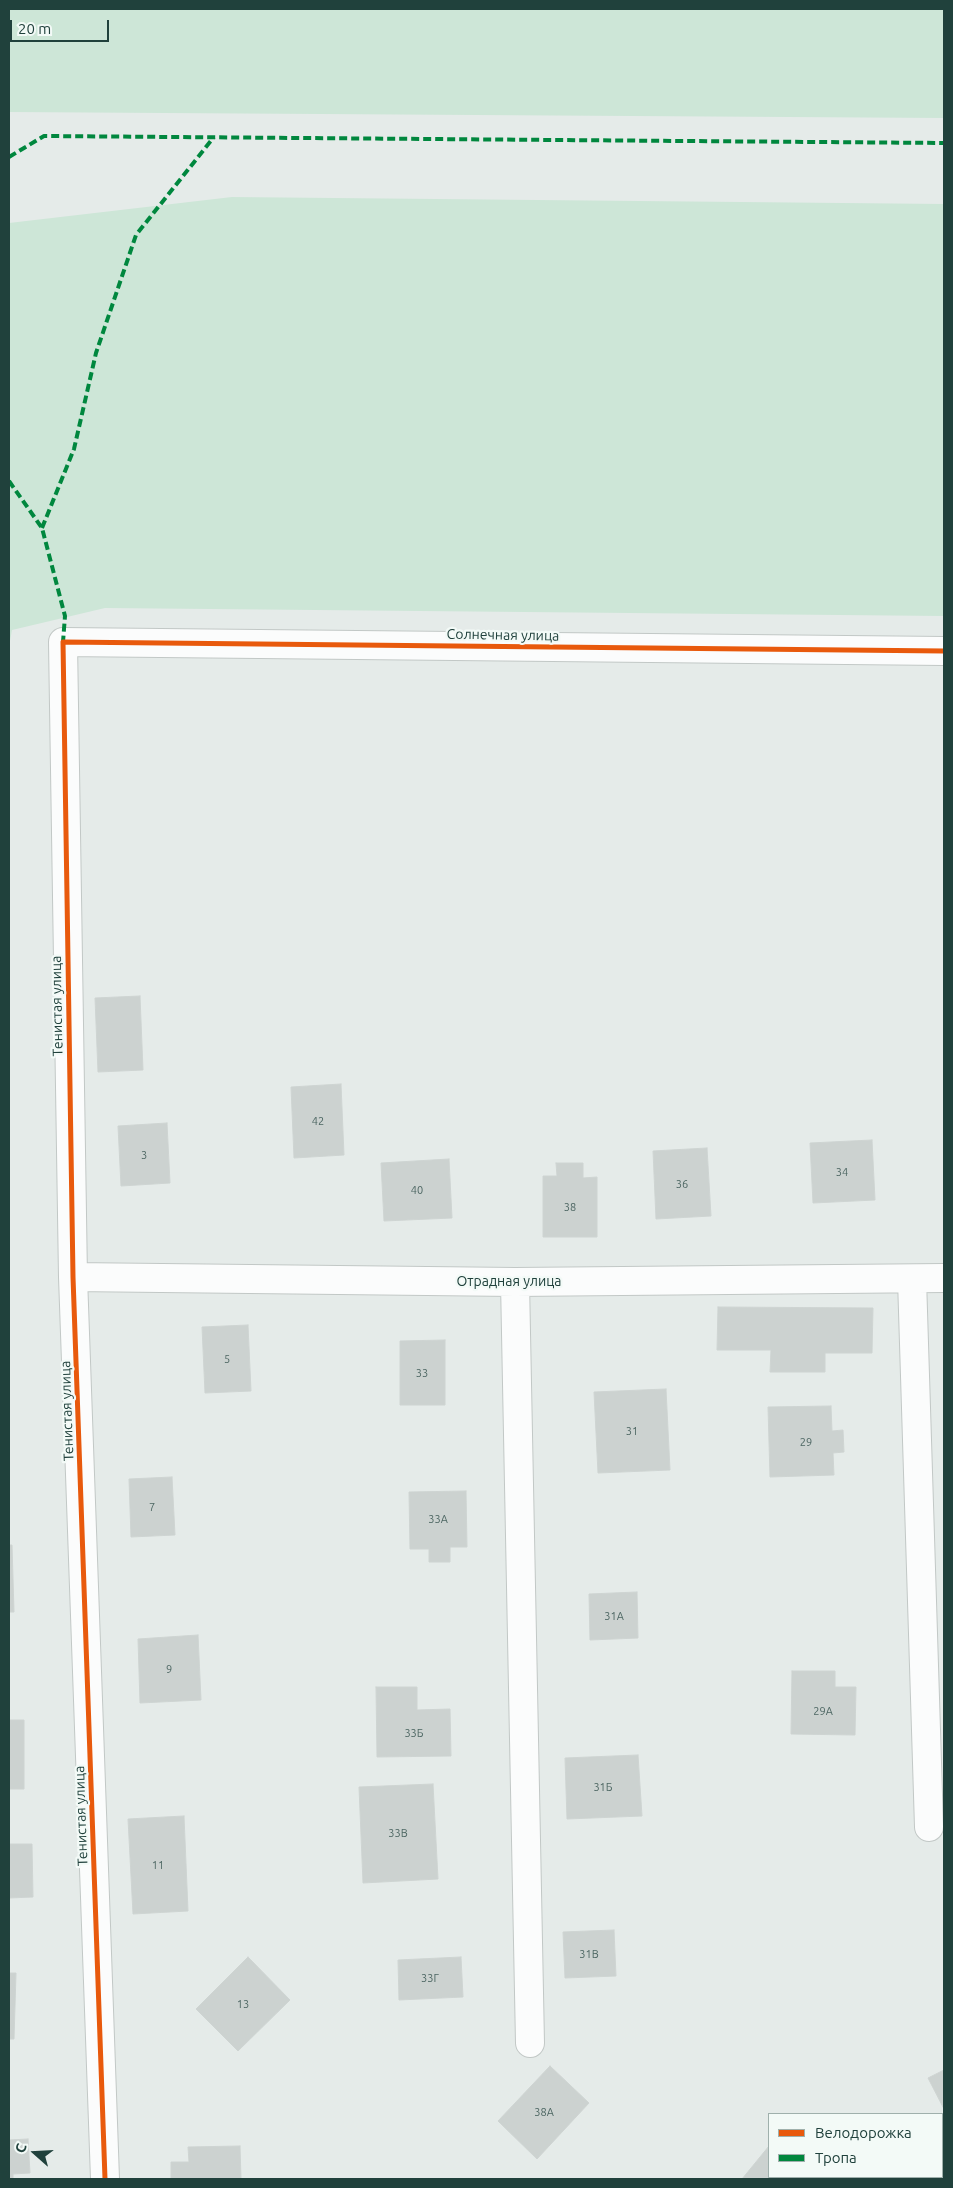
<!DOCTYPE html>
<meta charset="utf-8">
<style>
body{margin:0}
#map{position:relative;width:953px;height:2188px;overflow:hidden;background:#e5ebe9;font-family:Ubuntu,sans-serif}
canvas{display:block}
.frame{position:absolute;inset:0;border:10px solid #20413c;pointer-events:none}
.legend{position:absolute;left:768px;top:2113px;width:175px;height:65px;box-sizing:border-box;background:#f3faf7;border:1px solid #9fb0ac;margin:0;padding:6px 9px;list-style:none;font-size:15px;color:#20413c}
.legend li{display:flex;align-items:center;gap:10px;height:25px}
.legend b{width:25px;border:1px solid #9fb0ac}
.north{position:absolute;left:10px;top:2128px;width:50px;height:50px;-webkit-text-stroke:4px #f3faf7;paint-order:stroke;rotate:289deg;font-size:14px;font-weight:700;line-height:20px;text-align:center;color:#20413c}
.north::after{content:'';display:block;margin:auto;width:18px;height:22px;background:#20413c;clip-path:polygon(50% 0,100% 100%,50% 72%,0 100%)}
.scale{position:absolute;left:10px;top:20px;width:99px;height:22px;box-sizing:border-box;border:2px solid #20413c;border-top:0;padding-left:6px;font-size:15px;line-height:18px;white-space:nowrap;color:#20413c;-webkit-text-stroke:4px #f3faf7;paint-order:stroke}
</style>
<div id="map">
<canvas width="953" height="2188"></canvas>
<div class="frame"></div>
<ul class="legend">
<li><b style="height:6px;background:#e8590c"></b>Велодорожка</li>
<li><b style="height:6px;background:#00873e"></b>Тропа</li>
</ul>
<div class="north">С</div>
<div class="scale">20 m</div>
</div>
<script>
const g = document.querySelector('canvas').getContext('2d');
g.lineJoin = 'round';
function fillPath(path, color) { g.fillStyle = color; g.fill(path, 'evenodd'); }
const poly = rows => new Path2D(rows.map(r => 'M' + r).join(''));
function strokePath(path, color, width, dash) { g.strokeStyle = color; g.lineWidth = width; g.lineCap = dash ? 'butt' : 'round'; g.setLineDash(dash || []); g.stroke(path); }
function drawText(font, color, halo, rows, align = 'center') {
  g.font = font + ' Ubuntu,sans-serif'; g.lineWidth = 4.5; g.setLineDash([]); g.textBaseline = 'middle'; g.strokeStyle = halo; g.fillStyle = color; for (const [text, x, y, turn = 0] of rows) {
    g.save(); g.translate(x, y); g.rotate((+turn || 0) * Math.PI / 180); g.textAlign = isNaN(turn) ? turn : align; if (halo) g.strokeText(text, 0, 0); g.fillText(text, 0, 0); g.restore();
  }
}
fillPath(poly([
 [9,9,944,9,944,118,9,112],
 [232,197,944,204,944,616,105,608,12,630,9,646,9,223]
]), '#cde6d7');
const building = poly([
 [140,996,143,1070,98,1072,95,998,140,996],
 [341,1084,344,1155,294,1158,291,1087,341,1084],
 [167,1123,170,1183,121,1186,118,1126,167,1123],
 [872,1140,875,1200,813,1203,810,1143,872,1140],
 [707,1148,711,1216,656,1219,653,1151,707,1148],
 [449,1159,452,1218,384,1221,381,1163,449,1159],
 [556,1163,583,1163,583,1178,597,1177,597,1237,543,1237,543,1176,557,1176,556,1163],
 [718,1307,873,1308,872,1353,825,1353,825,1372,770,1372,771,1350,717,1350,718,1307],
 [248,1325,251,1391,205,1393,202,1327,248,1325],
 [445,1340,445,1405,400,1405,400,1341,445,1340],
 [666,1389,670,1470,598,1473,594,1392,666,1389],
 [831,1406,832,1431,843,1430,844,1452,833,1453,834,1475,770,1477,768,1407,831,1406],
 [172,1477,175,1535,131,1537,129,1479,172,1477],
 [466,1491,467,1547,450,1547,450,1562,429,1562,429,1549,410,1549,409,1492,466,1491],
 [9,1545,12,1545,14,1612,9,1612,9,1545],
 [637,1592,638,1638,590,1640,589,1594,637,1592],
 [198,1635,201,1700,140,1703,138,1639,198,1635],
 [792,1671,835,1671,835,1687,856,1687,855,1735,791,1734,792,1671],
 [376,1687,417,1687,417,1710,450,1709,451,1756,377,1757,376,1687],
 [9,1720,24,1720,24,1789,9,1789,9,1720],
 [638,1755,642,1816,567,1819,565,1758,638,1755],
 [433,1784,438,1879,363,1883,359,1787,433,1784],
 [184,1816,188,1911,133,1914,128,1819,184,1816],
 [9,1844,32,1844,33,1897,9,1898,9,1844],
 [614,1930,616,1976,565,1978,563,1932,614,1930],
 [248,1957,290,2000,238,2051,196,2009,248,1957],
 [461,1957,463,1997,399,2000,398,1960,461,1957],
 [9,1973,16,1973,14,2039,9,2039,9,1973],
 [550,2066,589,2103,537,2159,498,2121,550,2066],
 [944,2070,944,2109,928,2078,944,2070],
 [28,2139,30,2173,13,2174,13,2179,9,2179,9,2140,28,2139],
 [240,2146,241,2179,171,2179,171,2162,189,2162,188,2147,240,2146],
 [769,2146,769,2177,813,2177,816,2179,742,2179,769,2146]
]);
fillPath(building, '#ccd2d0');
strokePath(building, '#ced4d2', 1);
const minor = poly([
 [73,1277,515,1282,944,1278],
 [912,1279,929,1827],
 [515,1282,530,2043],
 [105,2179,73,1277,63,642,944,651]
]);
strokePath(minor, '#c2c8c6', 30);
strokePath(minor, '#fbfcfc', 28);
strokePath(poly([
 [9,157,44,136,944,143],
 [9,481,42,528,65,616,63,642],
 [42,528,74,449,96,353,136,235,214,137]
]), '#00873e', 4, [8, 4]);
strokePath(poly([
 [105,2179,73,1277,63,642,944,651]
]), '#e8590c', 5);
drawText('11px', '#4c6662', null, [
 ["42",318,1121],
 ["3",144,1155],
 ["34",842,1172],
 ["36",682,1184],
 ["40",417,1190],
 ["38",570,1207],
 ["5",227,1359],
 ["33",422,1373],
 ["31",632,1431],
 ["29",806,1442],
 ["7",152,1507],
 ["33А",438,1519],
 ["31А",614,1616],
 ["9",169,1669],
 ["29А",823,1711],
 ["33Б",414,1733],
 ["31Б",603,1787],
 ["33В",398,1833],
 ["11",158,1865],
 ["31В",589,1954],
 ["33Г",430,1978],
 ["13",243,2004],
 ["38А",544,2112]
]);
drawText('14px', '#20413c', '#f3faf7', [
 ["Солнечная улица",503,635,1],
 ["Тенистая улица",57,1006,-91],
 ["Отрадная улица",509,1281],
 ["Тенистая улица",67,1411,-92],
 ["Тенистая улица",81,1816,-92]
]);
</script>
